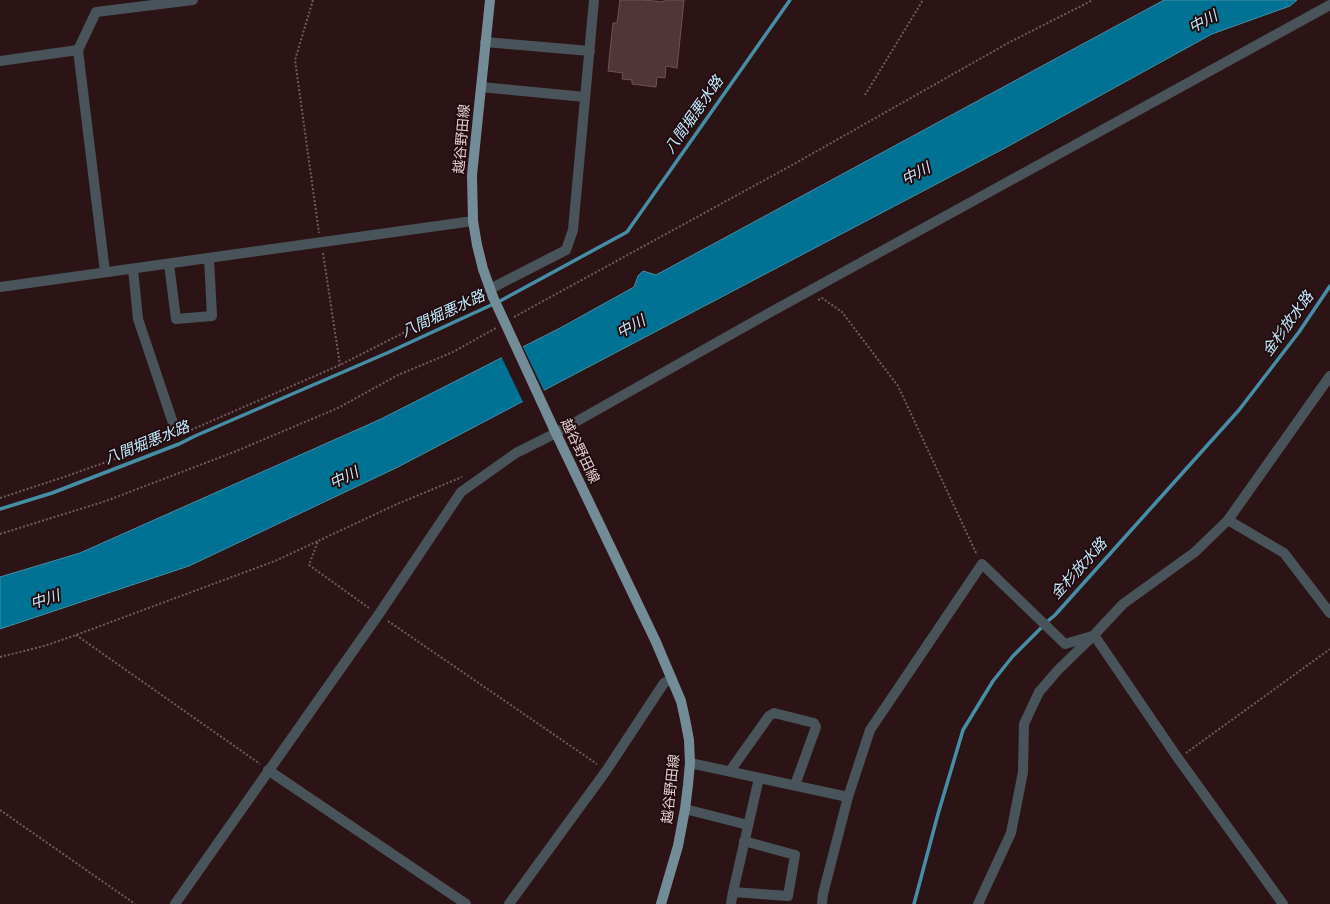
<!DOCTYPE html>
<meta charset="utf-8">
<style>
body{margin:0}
canvas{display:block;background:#2c1416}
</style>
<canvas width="1330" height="904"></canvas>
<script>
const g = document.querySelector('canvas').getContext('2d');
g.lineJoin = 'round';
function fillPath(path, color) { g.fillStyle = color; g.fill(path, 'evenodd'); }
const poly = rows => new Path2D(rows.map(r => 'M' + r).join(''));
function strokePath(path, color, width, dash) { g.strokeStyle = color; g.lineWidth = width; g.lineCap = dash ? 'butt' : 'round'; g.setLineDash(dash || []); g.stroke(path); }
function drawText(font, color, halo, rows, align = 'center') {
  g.font = font + ' "Crimson Pro","Noto Sans JP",serif'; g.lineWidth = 4; g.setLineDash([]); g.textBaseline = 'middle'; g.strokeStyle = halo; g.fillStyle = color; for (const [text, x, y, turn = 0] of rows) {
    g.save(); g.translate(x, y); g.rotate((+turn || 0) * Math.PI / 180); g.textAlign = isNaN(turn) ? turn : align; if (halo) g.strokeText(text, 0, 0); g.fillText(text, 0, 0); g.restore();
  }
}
const water = poly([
 [1164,0,1297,0,1290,6,1212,34,1005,148,398,467,189,566,0,629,0,577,80,553,381,419,562,327,634,287,638,276,643,271,656,275,1164,0]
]);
fillPath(water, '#007293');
strokePath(water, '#448ea6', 1);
fillPath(poly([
 [522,345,545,393,524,404,501,356]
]), '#2c1416');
strokePath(poly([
 [0,509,52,493,179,444,195,436,387,353,500,301,627,232,790,0],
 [914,904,938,814,963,730,993,681,1013,656,1048,621,1055,615,1239,410,1299,332,1330,286]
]), '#448ea6', 3.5);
const building = poly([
 [620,0,643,0,664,2,664,0,684,0,677,68,666,66,665,78,657,77,656,87,632,84,632,80,622,79,623,73,608,71,613,23,617,23,620,0]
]);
fillPath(building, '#513538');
strokePath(building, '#715355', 1);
strokePath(poly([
 [313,0,295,60,319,233],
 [865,95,923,0],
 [323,253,340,365],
 [818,300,822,298,842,312,898,386,977,555],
 [514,317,794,164,1008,43,1093,0],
 [184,433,340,365,480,294],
 [0,498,64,477,171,439],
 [0,534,106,501,234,452,338,408,398,375,453,352,496,328],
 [369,608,309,565,318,541,395,505,462,477],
 [388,621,597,764],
 [76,635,260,764],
 [0,657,44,646,76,635,275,561,318,541],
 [1186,753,1330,649],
 [0,810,135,904]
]), '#705a5c', 2, [2, 2]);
strokePath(poly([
 [485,42,590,51],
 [0,61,78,50],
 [481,87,585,97],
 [169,264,176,319,212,316,209,258],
 [133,269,138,319,175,429],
 [105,272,78,50,96,12,193,0],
 [0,287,473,221],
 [490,289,566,250,573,230,594,0],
 [1228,520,1284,553,1330,613],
 [1094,635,1175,754,1283,904],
 [690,763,848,797],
 [268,770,466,904],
 [730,771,769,716,774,713,814,723,816,727,795,785],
 [685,809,748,825],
 [733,892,788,896,795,855,744,841],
 [175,904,379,614,461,492,516,453,556,433,769,313,1330,5],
 [509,904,606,771,664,683,672,679],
 [731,904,733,892,759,778],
 [822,904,823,894,848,797,870,730,982,564,1065,644,1092,636],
 [978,904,1011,833,1023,772,1024,724,1039,692,1058,670,1094,635,1123,604,1195,552,1228,520,1330,376]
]), '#48545a', 10);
strokePath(poly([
 [490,0,472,175,473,221,477,245,483,269,493,297],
 [553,427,656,642,681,701,685,719,689,740,690,763,688,785,685,809,678,846,661,904]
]), '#738d98', 10);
strokePath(poly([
 [493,297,553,427]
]), '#738d98', 10);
drawText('14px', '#e3d1d2', '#220b0e', [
 ["越谷野田線",462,139,-85],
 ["越谷野田線",580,451,64],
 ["越谷野田線",671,789,-84]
]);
drawText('italic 15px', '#bfebfd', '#220b0e', [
 ["中川",1203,22,-28],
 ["八間堀悪水路",694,115,-55],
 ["中川",916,174,-27],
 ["八間堀悪水路",443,314,-25],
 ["金杉放水路",1288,324,-54],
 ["中川",631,327,-29],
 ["八間堀悪水路",147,443,-22],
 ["中川",344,478,-26],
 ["金杉放水路",1079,569,-48],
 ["中川",45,600,-18]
]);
</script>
